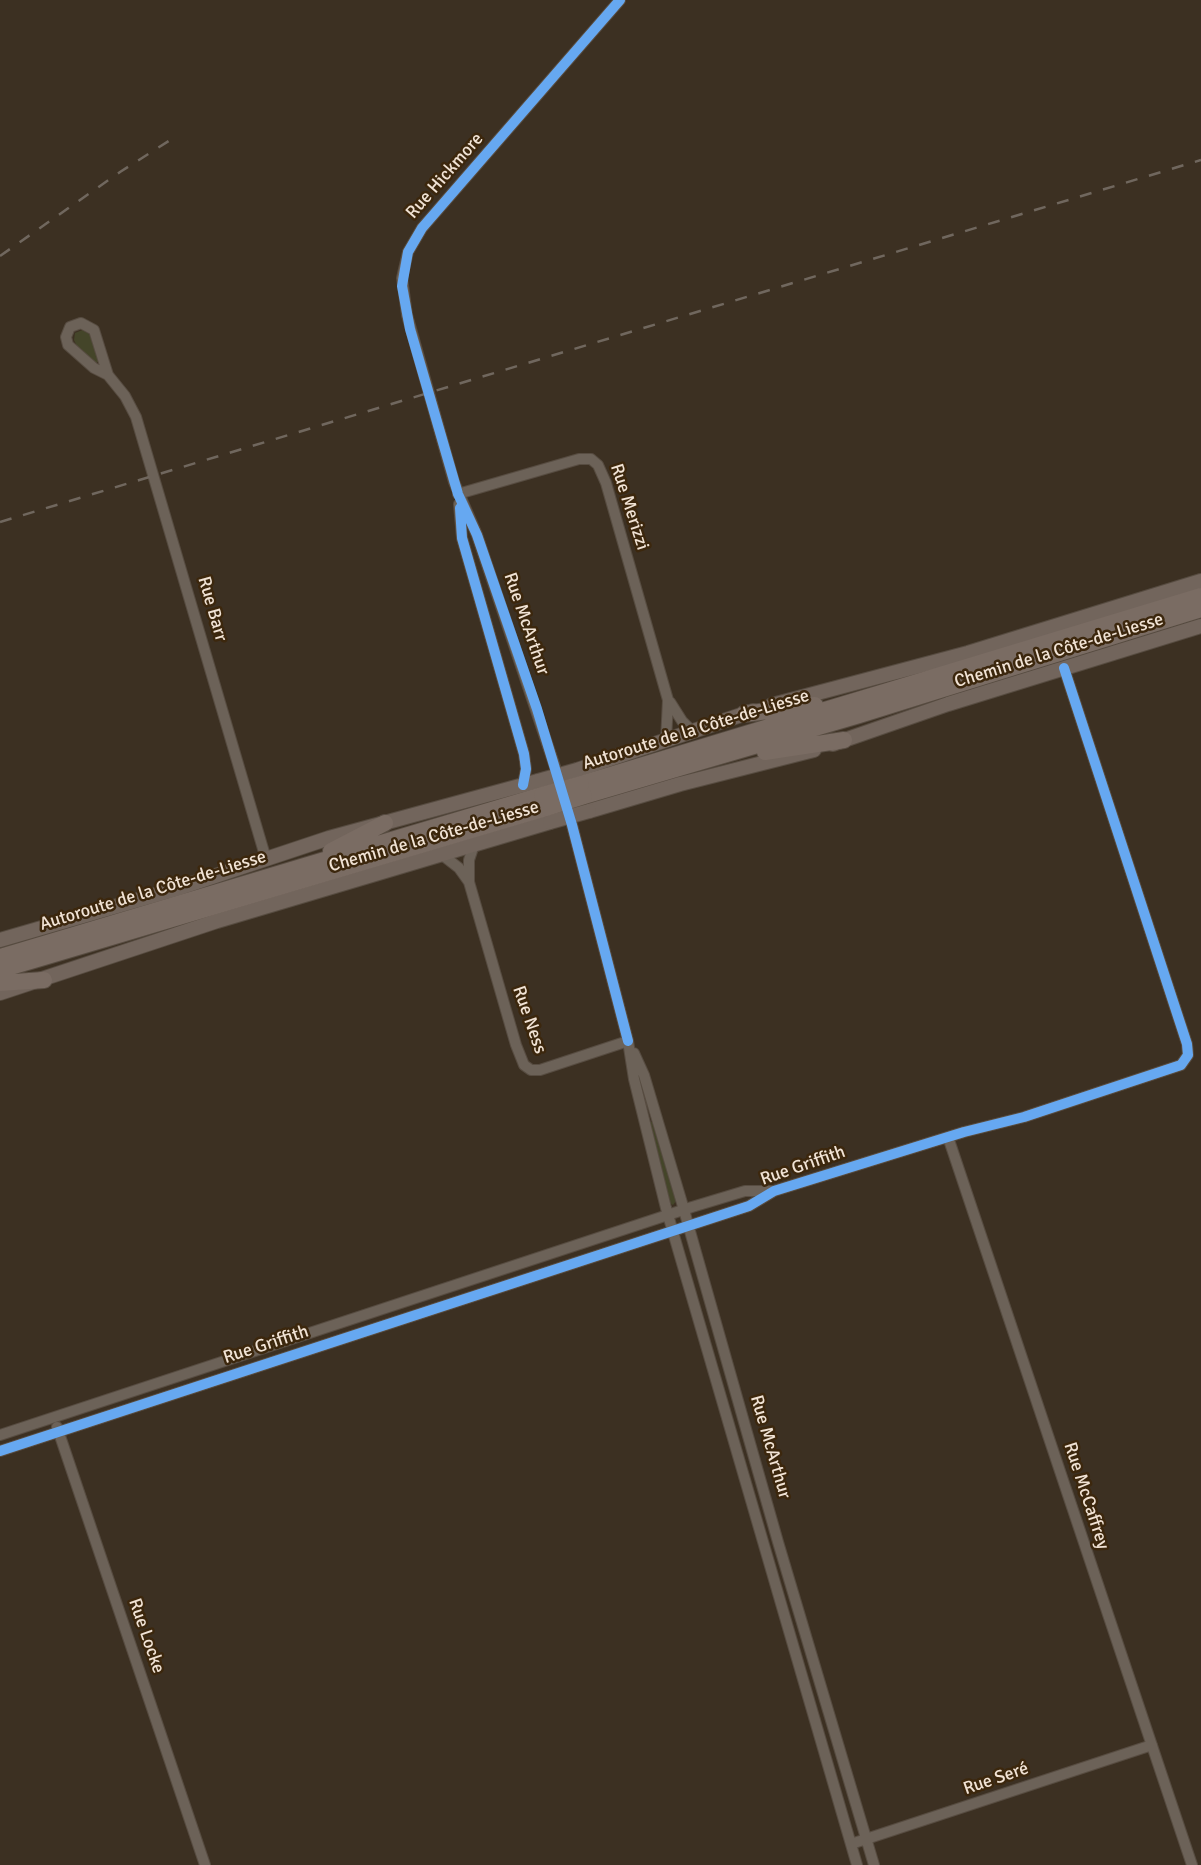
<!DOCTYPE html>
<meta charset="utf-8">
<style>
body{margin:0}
canvas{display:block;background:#3c3022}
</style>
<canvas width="1201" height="1865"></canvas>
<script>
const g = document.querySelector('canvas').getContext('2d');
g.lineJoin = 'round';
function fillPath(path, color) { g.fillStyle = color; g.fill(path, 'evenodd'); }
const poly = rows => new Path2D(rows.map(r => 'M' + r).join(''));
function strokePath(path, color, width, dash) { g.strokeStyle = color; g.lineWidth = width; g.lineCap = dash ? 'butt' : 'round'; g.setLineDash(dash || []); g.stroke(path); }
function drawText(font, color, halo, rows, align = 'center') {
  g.font = font + ' Signika,sans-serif'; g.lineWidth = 5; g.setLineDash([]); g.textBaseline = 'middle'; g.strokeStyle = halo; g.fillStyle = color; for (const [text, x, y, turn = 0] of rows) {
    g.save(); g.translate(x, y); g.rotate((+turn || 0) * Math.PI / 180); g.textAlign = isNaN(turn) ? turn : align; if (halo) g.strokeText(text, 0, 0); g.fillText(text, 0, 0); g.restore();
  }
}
fillPath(poly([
 [85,329,90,335,99,361,96,363,77,346,74,340,75,333],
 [650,1122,652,1122,676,1201,673,1205,670,1203]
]), '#444529');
const minor = poly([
 [108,375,94,368,68,345,66,337,70,327,81,323,94,330,108,375,125,396,136,417,266,859],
 [458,494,579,459,591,459,598,465,606,483,668,700,666,741],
 [459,504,462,538,524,754,526,769,523,785],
 [670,702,682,721,693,732],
 [555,767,477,535,454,482,407,315,402,278,408,252,422,228,620,0],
 [572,825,628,1041,634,1079,666,1208,857,1865],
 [474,845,469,860,469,882,516,1045,524,1065,531,1070,540,1070,628,1041],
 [441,854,459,868,469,882],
 [634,1053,644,1075,682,1203,778,1542,874,1865],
 [948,1137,1192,1865],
 [57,1427,205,1865],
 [0,1435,692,1207,745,1191,771,1191],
 [0,1451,749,1206,774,1191,964,1132,1024,1117,1181,1065,1188,1055,1187,1044,1064,668],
 [851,1844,1152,1745]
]);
const major = poly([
 [772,705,968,653,1201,581],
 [833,744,948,704,1201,626],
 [577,770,753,711],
 [589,811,680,784,814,750],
 [0,940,176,889,329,838,538,781],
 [0,993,217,921,550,822]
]);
const highway = poly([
 [744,714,815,705],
 [765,752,844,740],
 [581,784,1201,596],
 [584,796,859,715,1201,609],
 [331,851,385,823],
 [0,957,542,795],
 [0,970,546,808],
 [0,983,44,980]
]);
strokePath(minor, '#574c41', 12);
strokePath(major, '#574c41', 16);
strokePath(highway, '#574c41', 18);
strokePath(minor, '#6c6258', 10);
strokePath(major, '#72655c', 14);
strokePath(highway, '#7a6c63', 16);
strokePath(poly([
 [0,256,120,172,175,137],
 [0,522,1201,160]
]), '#70675e', 2.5, [12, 12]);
const majorBridge = poly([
 [538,781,577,770],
 [550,822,589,811]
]);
const highwayBridge = poly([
 [542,795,581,784],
 [546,808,584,796]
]);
strokePath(majorBridge, '#574c41', 16, []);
strokePath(highwayBridge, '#574c41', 18, []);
strokePath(majorBridge, '#72655c', 14);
strokePath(highwayBridge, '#7a6c63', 16);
strokePath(poly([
 [620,0,422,228,408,252,402,286,410,329,458,494,477,535,537,709,572,825,628,1041],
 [460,508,462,538,524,754,526,769,523,785],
 [0,1451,749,1206,774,1191,964,1132,1024,1117,1181,1065,1188,1055,1187,1044,1064,668]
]), '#66a8f1', 10);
drawText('18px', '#f1e3d5', '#3c270d', [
 ["Rue Hickmore",445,176,-49],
 ["Rue Merizzi",629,507,72],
 ["Rue Barr",212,609,74],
 ["Rue McArthur",526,624,71],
 ["Chemin de la Côte-de-Liesse",1059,651,-17],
 ["Autoroute de la Côte-de-Liesse",696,730,-17],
 ["Chemin de la Côte-de-Liesse",434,837,-16],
 ["Autoroute de la Côte-de-Liesse",153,891,-17],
 ["Rue Ness",529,1020,71],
 ["Rue Griffith",803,1166,-19],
 ["Rue Griffith",266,1345,-18],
 ["Rue McArthur",770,1447,74],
 ["Rue McCaffrey",1086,1496,72],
 ["Rue Locke",146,1636,71],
 ["Rue Seré",996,1779,-19]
]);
</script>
